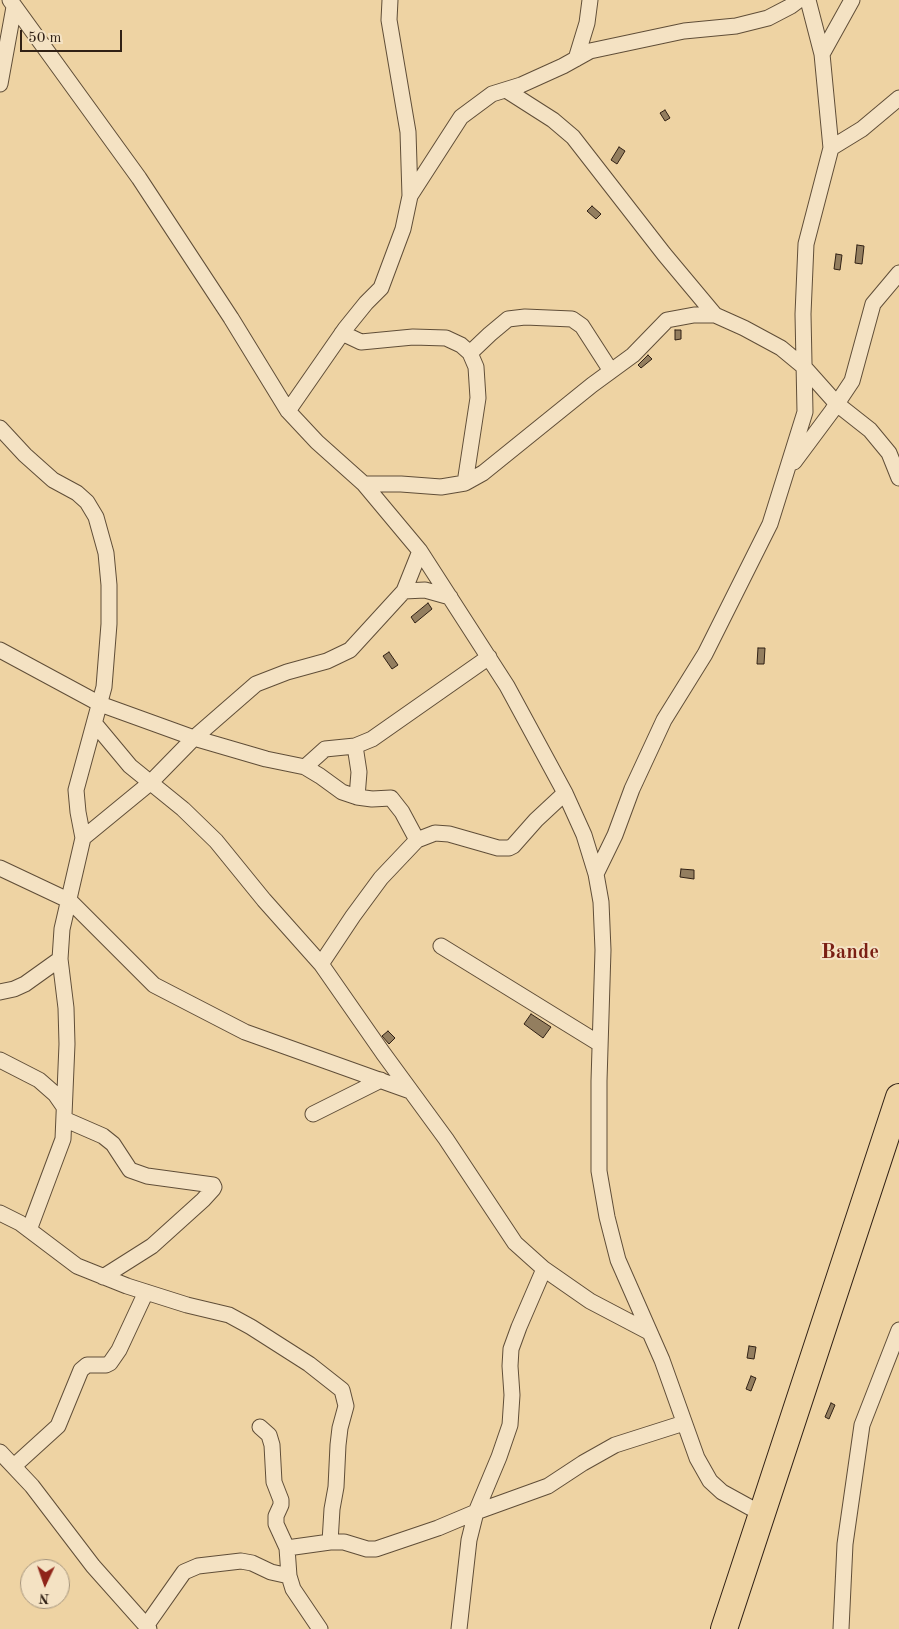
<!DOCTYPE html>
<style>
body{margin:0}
#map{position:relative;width:899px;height:1629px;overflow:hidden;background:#eed3a3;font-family:"Old Standard TT",serif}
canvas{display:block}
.north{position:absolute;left:20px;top:1559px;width:50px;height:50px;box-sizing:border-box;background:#f4e2c3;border:1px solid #a6957d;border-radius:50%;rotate:183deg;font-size:14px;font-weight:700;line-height:20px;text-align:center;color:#312115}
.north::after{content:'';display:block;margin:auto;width:18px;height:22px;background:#8f2418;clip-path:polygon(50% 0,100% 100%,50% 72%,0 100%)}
.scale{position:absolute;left:20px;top:30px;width:102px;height:22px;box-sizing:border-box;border:2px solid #312115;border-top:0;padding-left:6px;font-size:15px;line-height:18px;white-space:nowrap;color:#312115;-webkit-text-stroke:4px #f4e2c3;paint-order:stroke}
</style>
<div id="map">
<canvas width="899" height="1629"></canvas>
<div class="north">N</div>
<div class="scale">50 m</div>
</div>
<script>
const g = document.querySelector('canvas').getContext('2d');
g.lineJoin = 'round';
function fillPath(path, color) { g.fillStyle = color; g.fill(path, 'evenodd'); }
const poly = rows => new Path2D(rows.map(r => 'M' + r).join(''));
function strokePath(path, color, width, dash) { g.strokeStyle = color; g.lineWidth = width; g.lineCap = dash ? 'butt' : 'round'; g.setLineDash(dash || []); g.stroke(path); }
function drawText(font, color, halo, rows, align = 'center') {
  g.font = font + ' "Old Standard TT",serif'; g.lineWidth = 4; g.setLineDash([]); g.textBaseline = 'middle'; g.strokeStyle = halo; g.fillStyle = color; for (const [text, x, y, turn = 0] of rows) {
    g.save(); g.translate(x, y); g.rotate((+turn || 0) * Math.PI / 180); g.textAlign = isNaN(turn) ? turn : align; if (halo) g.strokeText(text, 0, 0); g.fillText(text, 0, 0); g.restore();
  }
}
const building = poly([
 [665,110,670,118,665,121,660,113,665,110],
 [619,147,625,151,617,164,611,160,619,147],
 [592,206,601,214,596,219,587,211,592,206],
 [857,245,864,246,862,264,855,263,857,245],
 [836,254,842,255,840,270,834,269,836,254],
 [675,330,681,330,681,339,675,340,675,330],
 [648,355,652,359,641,368,638,365,648,355],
 [428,603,432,609,415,623,411,617,428,603],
 [758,648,765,648,764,664,757,664,758,648],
 [389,652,398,665,392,669,383,656,389,652],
 [681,869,694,870,694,879,680,877,681,869],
 [531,1014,551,1027,543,1038,524,1024,531,1014],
 [388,1031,395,1038,389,1044,382,1036,388,1031],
 [749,1346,756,1347,754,1359,747,1358,749,1346],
 [751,1376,756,1378,751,1391,746,1389,751,1376],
 [831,1403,835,1405,829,1419,825,1417,831,1403]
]);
fillPath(building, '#937e5f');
strokePath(building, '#312115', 1);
const minor = poly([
 [10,0,139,178,231,318,288,411,317,442,364,484,420,551,507,686,565,793,584,835,596,874,601,902,603,950,599,1081,599,1171,607,1217,618,1260,662,1360,697,1458,710,1481,722,1492,762,1514],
 [822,54,852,0],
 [576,59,587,23,590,0],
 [0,84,14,7],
 [506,90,553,120,573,137,664,254,715,315],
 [831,148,862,129,899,98],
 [410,196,461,117,492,94,521,85,563,66,590,51,684,31,736,26,768,18,791,6,799,0],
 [342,333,361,342,413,337,446,338,461,345,470,353,476,367,478,398,465,483],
 [470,353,490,334,508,319,525,317,572,319,582,326,611,371],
 [288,411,345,329,366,303,381,288,403,229,410,196,408,132,389,20,390,0],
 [0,428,25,455,53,480,77,493,87,502,96,517,106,553,109,585,109,624,104,687,76,790,78,812,83,838,62,929,60,959,66,1008,67,1044,63,1139,29,1230],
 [794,462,832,411,852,381,873,304,899,273],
 [364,484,401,484,441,487,465,483,483,473,592,385,633,355,667,320,694,315,715,315,744,328,781,348,804,367,837,404,870,430,889,453,899,478],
 [404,591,425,590,450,597],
 [0,650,100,704,194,738,266,759,305,767,320,776,342,792,357,797,372,799,391,798,402,812,417,840],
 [95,724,130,766,183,809,216,841,264,900,321,964,383,1053,446,1139,515,1243,544,1269,590,1301,649,1332],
 [355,746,359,772,357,797],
 [305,767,325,749,355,746,372,739,489,657],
 [83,838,150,783,194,738,256,684,287,672,327,661,350,650,404,591,420,551],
 [0,868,70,901,154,985,245,1032,410,1091],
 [596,874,615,835,632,789,664,720,705,654,770,524,805,412,803,314,806,244,831,148,822,54,808,0],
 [441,946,600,1044],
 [321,964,353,916,381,878,417,840,435,833,449,834,498,848,509,848,513,846,536,820,565,793],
 [0,992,14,989,25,984,60,959],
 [0,1060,39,1080,55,1094,64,1107],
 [313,1114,381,1080],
 [64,1119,103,1136,113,1144,130,1170,147,1176,213,1185,214,1187,213,1189,203,1200,152,1246,103,1277],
 [0,1213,20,1223,77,1266,127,1286,187,1305,229,1315,251,1327,309,1364,342,1390,346,1406,340,1428,338,1445,336,1487,332,1509,330,1542],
 [260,1427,269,1435,272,1445,274,1482,281,1500,281,1505,276,1516,276,1524,287,1548,289,1576,293,1589,320,1629],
 [0,1452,32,1486,93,1566,149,1629],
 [14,1466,58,1426,81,1370,87,1365,106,1365,110,1363,119,1350,146,1292],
 [287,1548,330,1542,344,1542,367,1549,376,1549,438,1528,476,1512,548,1486,583,1463,615,1445,684,1423],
 [146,1626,184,1572,198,1566,241,1561,252,1563,271,1572,289,1576],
 [459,1629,469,1540,476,1512,499,1457,510,1425,512,1395,510,1366,511,1349,519,1327,544,1269],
 [841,1629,845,1544,862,1425,899,1330]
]);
const trunk = poly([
 [724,1629,899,1097]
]);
strokePath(minor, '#604e38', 17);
strokePath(trunk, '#312115', 28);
strokePath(minor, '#f4e2c3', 15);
strokePath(trunk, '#eed3a3', 26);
drawText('bold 21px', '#7a1f14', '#f4e2c3', [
 ["Bande",850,952]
]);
</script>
